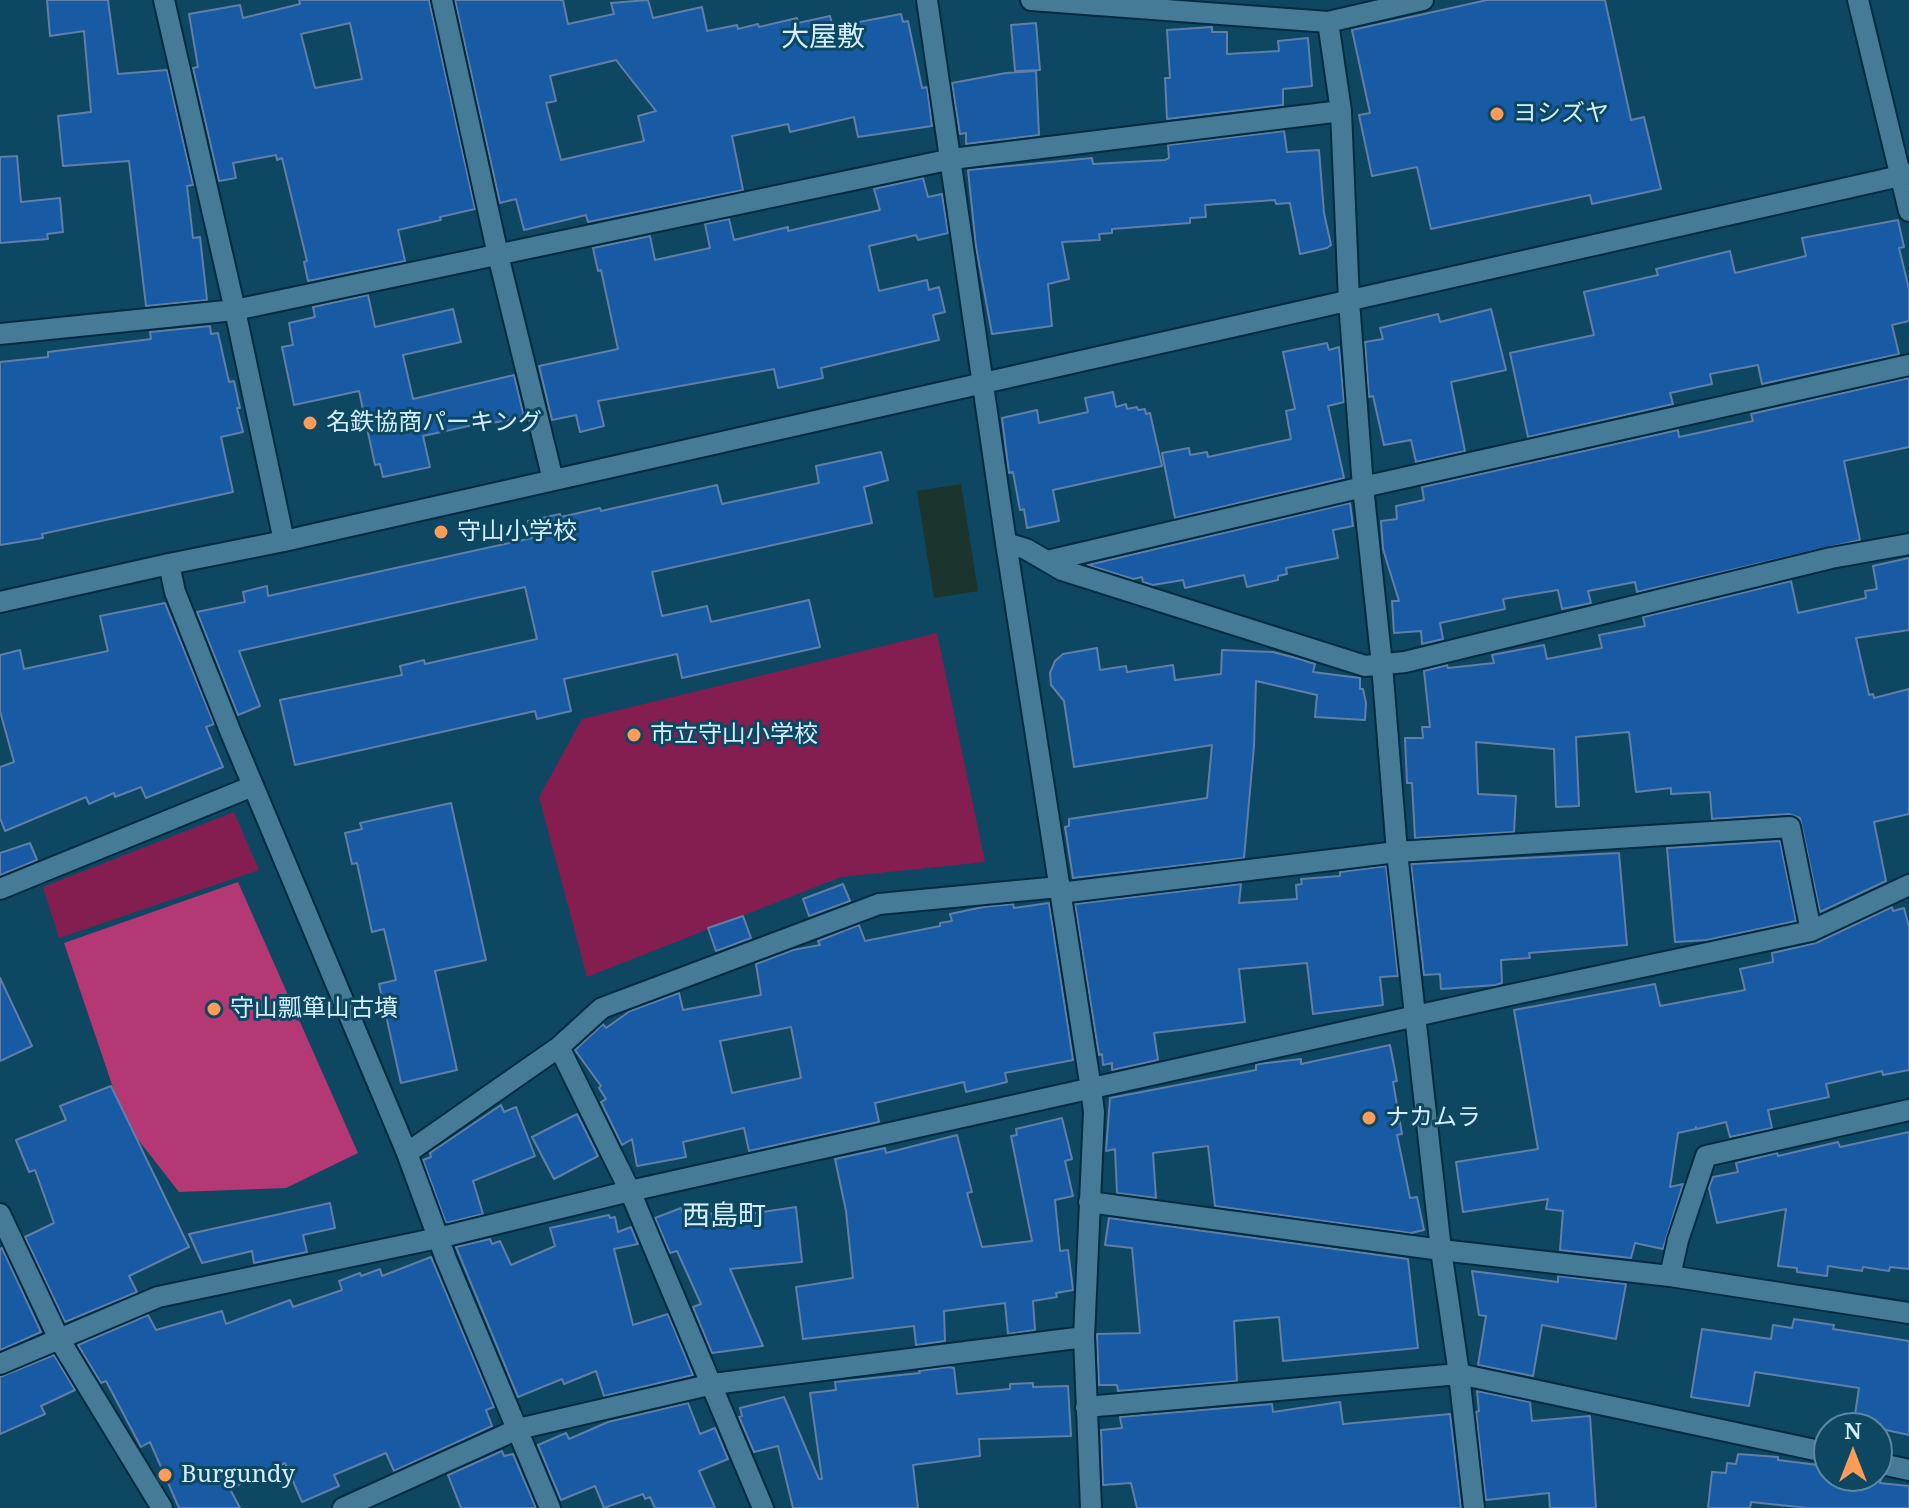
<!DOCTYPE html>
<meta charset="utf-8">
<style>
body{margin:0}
#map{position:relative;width:1909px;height:1508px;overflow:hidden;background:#0d4762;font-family:"Noto Serif",serif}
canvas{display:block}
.north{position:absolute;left:1813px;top:1412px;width:80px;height:80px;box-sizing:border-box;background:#0d4762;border:2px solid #5c89a0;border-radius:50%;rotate:0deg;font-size:22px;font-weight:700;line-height:32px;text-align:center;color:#d2edfe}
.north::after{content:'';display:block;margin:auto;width:28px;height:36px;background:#fd9c56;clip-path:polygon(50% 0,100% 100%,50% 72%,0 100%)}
</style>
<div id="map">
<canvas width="1909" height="1508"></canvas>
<div class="north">N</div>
</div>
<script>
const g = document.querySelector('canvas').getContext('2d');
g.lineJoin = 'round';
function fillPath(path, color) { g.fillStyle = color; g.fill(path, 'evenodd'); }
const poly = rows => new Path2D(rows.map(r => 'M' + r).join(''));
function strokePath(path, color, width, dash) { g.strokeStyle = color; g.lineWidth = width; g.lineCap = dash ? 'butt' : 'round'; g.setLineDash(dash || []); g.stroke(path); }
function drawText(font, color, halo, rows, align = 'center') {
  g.font = font + ' "Noto Serif","Noto Sans JP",serif'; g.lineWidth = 6; g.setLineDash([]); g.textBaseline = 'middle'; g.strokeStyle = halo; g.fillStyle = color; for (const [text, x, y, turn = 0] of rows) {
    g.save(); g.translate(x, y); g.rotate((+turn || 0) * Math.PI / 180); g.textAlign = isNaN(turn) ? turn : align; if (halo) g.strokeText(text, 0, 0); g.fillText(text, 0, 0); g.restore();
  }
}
fillPath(poly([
 [937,633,985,862,841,877,587,977,539,797,582,719],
 [234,812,259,870,59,938,43,887]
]), '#841e51');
fillPath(poly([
 [238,882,358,1153,286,1188,179,1192,125,1123,64,943]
]), '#b43874');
fillPath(poly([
 [961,484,978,591,934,598,917,491]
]), '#1b342d');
const building = poly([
 [47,0,108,0,118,74,167,70,193,185,187,186,193,238,200,237,207,300,146,306,129,161,63,166,58,116,91,112,84,31,50,36,47,0],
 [299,0,429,0,475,209,440,217,441,220,398,230,405,261,308,281,304,262,307,261,282,158,277,160,276,155,233,163,236,178,219,181,193,68,198,67,189,14,240,5,243,18,300,4,299,0],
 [350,23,362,79,315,88,301,34,350,23],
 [455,0,563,0,568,24,614,14,611,3,648,0,653,18,702,7,707,31,737,25,738,29,758,24,759,27,797,18,798,23,830,16,833,27,901,14,903,22,908,21,922,88,927,87,932,126,858,137,854,117,790,132,788,124,732,136,743,190,588,222,586,215,524,230,516,199,500,203,455,0],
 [616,60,656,111,638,116,644,141,561,160,546,103,556,101,550,76,616,60],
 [1487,0,1605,0,1631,120,1644,117,1661,189,1592,204,1590,195,1431,229,1417,167,1372,176,1359,115,1370,113,1352,30,1487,0],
 [1036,23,1040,70,1015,71,1011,25,1036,23],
 [1212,27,1212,32,1227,32,1227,54,1279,51,1278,41,1308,38,1312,86,1283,89,1283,105,1167,119,1165,78,1170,78,1167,30,1212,27],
 [1036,71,1039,135,966,144,966,133,960,134,952,83,1006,73,1036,71],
 [1284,131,1287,152,1319,150,1324,213,1331,245,1327,248,1300,254,1290,203,1276,204,1275,200,1205,205,1206,217,1190,218,1190,223,1112,229,1112,233,1099,234,1100,240,1062,242,1069,279,1048,284,1052,326,992,334,976,247,968,170,1092,158,1093,164,1165,160,1169,158,1168,145,1284,131],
 [17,156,21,202,60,198,63,232,47,234,48,239,0,243,0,157,17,156],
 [923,178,928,197,942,194,948,233,918,240,916,235,869,246,879,291,927,280,929,290,939,287,945,312,933,315,939,340,821,368,823,378,778,388,774,369,598,401,604,426,580,432,576,415,552,420,539,366,618,349,601,270,598,271,593,248,650,236,655,260,710,248,705,224,729,219,734,240,788,227,788,231,880,210,874,189,923,178],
 [1898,220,1904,247,1899,248,1909,289,1909,321,1892,325,1899,354,1762,384,1758,365,1710,374,1712,384,1670,393,1673,404,1528,437,1510,353,1594,335,1584,292,1658,275,1656,269,1730,251,1735,273,1806,256,1802,238,1898,220],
 [368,295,375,327,453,309,461,342,403,355,413,399,514,375,524,417,487,424,487,422,423,436,430,467,383,477,380,464,375,465,359,391,294,405,282,347,293,345,289,323,315,317,313,307,368,295],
 [1491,309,1506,370,1451,382,1465,451,1416,462,1411,440,1384,445,1373,396,1369,397,1365,342,1383,339,1380,328,1438,314,1440,322,1491,309],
 [210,326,211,334,218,333,229,382,234,381,240,408,237,408,243,432,221,437,233,492,42,534,43,538,0,545,0,362,48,357,48,352,151,339,150,332,210,326],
 [1327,343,1329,350,1339,347,1344,402,1328,406,1344,478,1175,518,1162,453,1189,448,1190,455,1207,452,1208,457,1291,439,1286,411,1295,409,1283,352,1327,343],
 [1909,378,1909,447,1844,461,1860,540,1637,592,1635,582,1588,591,1591,603,1562,609,1558,590,1503,599,1505,609,1440,623,1443,639,1422,644,1421,631,1394,633,1392,601,1399,601,1383,549,1381,521,1397,519,1396,506,1424,500,1422,487,1678,430,1679,437,1753,421,1751,414,1909,378],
 [1113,392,1116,407,1126,404,1127,409,1137,407,1138,410,1145,409,1146,414,1150,413,1162,466,1053,490,1059,521,1027,528,1024,509,1020,510,1013,472,1009,473,1002,418,1037,410,1039,423,1088,412,1085,398,1113,392],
 [881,452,888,480,864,487,872,523,652,572,662,616,707,606,711,622,809,600,820,647,682,678,677,654,564,679,571,711,537,719,535,711,295,765,280,700,402,675,400,666,424,660,425,664,537,639,525,587,239,651,260,706,238,715,197,612,245,602,243,592,267,586,268,596,532,538,528,521,560,514,561,517,600,508,601,511,717,485,722,504,819,483,816,466,881,452],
 [1350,503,1353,526,1333,530,1338,558,1286,568,1287,574,1278,576,1278,580,1247,587,1244,575,1185,588,1183,580,1153,585,1143,582,1142,577,1133,579,1088,565,1350,503],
 [1909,558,1909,630,1856,638,1869,695,1873,694,1874,698,1909,689,1909,814,1874,822,1886,881,1820,912,1800,818,1789,814,1712,819,1710,792,1671,794,1671,788,1636,792,1629,732,1576,737,1579,806,1556,807,1554,749,1476,742,1478,794,1516,796,1514,832,1415,838,1412,783,1407,783,1405,738,1423,738,1422,727,1430,727,1424,671,1447,665,1448,668,1494,663,1492,655,1544,645,1547,659,1602,648,1599,635,1645,626,1643,617,1791,581,1798,613,1866,598,1865,591,1877,589,1873,566,1909,558],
 [165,603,214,724,206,727,223,767,146,798,141,787,115,797,114,793,89,804,86,797,5,831,0,818,0,767,14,762,0,711,0,655,20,650,24,669,108,651,100,616,165,603],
 [1097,648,1100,670,1126,666,1127,672,1173,665,1175,680,1221,674,1222,650,1273,652,1296,658,1315,664,1313,672,1360,678,1360,689,1363,689,1366,703,1365,720,1315,717,1317,695,1256,681,1254,746,1244,858,1073,878,1065,827,1069,826,1069,819,1207,798,1212,745,1074,767,1064,701,1051,685,1050,673,1055,661,1063,654,1097,648],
 [451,803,486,960,435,971,457,1070,401,1083,379,984,396,980,384,929,372,932,357,863,352,864,345,833,362,829,360,823,451,803],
 [1780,841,1796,921,1707,940,1675,942,1667,848,1780,841],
 [30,843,37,860,0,875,0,853,30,843],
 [1619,853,1627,945,1529,953,1530,958,1501,960,1502,983,1496,985,1441,989,1440,974,1424,975,1411,864,1619,853],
 [1386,866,1398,976,1380,977,1383,1005,1313,1014,1307,963,1239,969,1245,1022,1154,1033,1158,1060,1112,1070,1112,1063,1103,1065,1102,1054,1099,1055,1075,904,1241,884,1239,903,1297,899,1296,885,1302,884,1301,879,1340,876,1340,872,1386,866],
 [843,884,850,901,809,916,803,899,843,884],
 [1049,903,1073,1060,1005,1073,1007,1082,966,1092,964,1082,875,1103,879,1122,749,1151,744,1128,683,1142,686,1157,637,1166,632,1139,622,1145,601,1102,606,1099,599,1088,601,1086,575,1050,603,1024,606,1028,630,1011,679,993,683,1010,761,995,756,964,793,950,820,945,818,941,859,925,865,941,940,926,940,923,952,921,950,914,983,907,1013,904,1014,908,1049,903],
 [791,1027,801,1078,732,1093,720,1041,791,1027],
 [1892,907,1893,911,1904,908,1909,927,1909,1070,1883,1075,1882,1071,1826,1084,1829,1097,1768,1110,1772,1128,1730,1137,1726,1122,1697,1129,1696,1127,1696,1129,1678,1133,1670,1187,1683,1184,1663,1249,1635,1243,1631,1258,1560,1250,1563,1211,1546,1209,1548,1199,1463,1212,1456,1162,1538,1149,1514,1010,1655,984,1660,1006,1745,990,1740,969,1773,962,1772,953,1816,943,1892,907],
 [743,916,751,938,716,951,708,928,743,916],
 [0,978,32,1046,0,1061,0,978],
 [1390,1045,1397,1081,1393,1082,1402,1134,1397,1135,1410,1198,1417,1197,1424,1230,1411,1233,1215,1206,1208,1146,1153,1153,1156,1198,1117,1193,1115,1149,1106,1151,1110,1098,1256,1070,1256,1065,1258,1064,1301,1059,1301,1064,1390,1045],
 [111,1086,189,1247,129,1276,137,1292,65,1322,25,1237,54,1223,35,1170,29,1172,16,1140,66,1120,60,1106,111,1086],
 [501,1105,504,1112,516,1107,535,1156,473,1181,483,1214,446,1223,423,1160,431,1157,430,1153,501,1105],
 [577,1114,598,1156,554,1179,532,1137,577,1114],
 [1062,1118,1072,1159,1065,1161,1073,1196,1055,1200,1060,1251,1068,1250,1073,1290,1056,1293,1057,1297,1033,1301,1035,1330,1008,1334,1005,1303,944,1311,945,1341,916,1345,914,1326,803,1339,796,1287,853,1278,846,1211,835,1159,885,1148,886,1153,957,1135,972,1192,967,1193,982,1247,1032,1241,1011,1136,1017,1135,1016,1129,1062,1118],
 [1909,1132,1909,1269,1890,1267,1889,1271,1863,1267,1862,1271,1828,1266,1827,1276,1797,1272,1797,1268,1778,1266,1786,1209,1717,1223,1709,1188,1713,1177,1738,1172,1736,1163,1777,1153,1778,1156,1838,1142,1840,1147,1909,1132],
 [330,1203,335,1228,303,1235,307,1252,254,1263,252,1251,202,1263,189,1234,330,1203],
 [796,1207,802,1262,730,1269,763,1346,712,1353,693,1307,701,1304,677,1251,670,1253,655,1218,681,1208,686,1220,733,1208,735,1216,796,1207],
 [609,1215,610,1218,615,1217,618,1232,631,1227,638,1244,614,1249,633,1325,668,1314,693,1375,604,1396,596,1371,564,1384,562,1379,518,1397,456,1247,490,1239,492,1244,500,1241,511,1265,555,1246,550,1228,609,1215],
 [1109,1218,1408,1259,1418,1348,1283,1361,1279,1317,1234,1321,1237,1381,1118,1391,1117,1385,1099,1385,1097,1334,1140,1333,1132,1248,1105,1245,1109,1218],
 [2,1248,41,1332,0,1350,0,1249,2,1248],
 [431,1257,494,1407,486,1410,492,1426,394,1471,386,1453,334,1475,339,1486,302,1502,285,1463,230,1489,240,1508,179,1508,150,1442,141,1447,106,1381,101,1383,78,1345,148,1315,156,1330,222,1311,226,1324,290,1300,293,1307,342,1290,339,1281,360,1273,361,1276,380,1269,382,1276,431,1257],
 [1472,1271,1558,1282,1558,1276,1626,1284,1616,1339,1542,1325,1533,1376,1478,1365,1486,1316,1479,1315,1472,1271],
 [1794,1319,1834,1325,1833,1329,1909,1341,1909,1435,1877,1428,1853,1428,1859,1388,1755,1372,1749,1406,1691,1397,1702,1329,1771,1339,1773,1325,1792,1328,1794,1319],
 [54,1355,75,1390,41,1406,45,1414,0,1434,0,1377,54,1355],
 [948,1367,954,1368,957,1394,1010,1389,1010,1384,1033,1383,1033,1387,1068,1386,1071,1436,979,1439,980,1456,913,1465,918,1508,793,1508,778,1446,754,1452,739,1417,742,1416,740,1408,784,1397,819,1479,822,1479,810,1393,836,1390,835,1382,920,1373,919,1371,948,1367],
 [1477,1391,1530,1402,1532,1421,1590,1416,1596,1508,1550,1508,1549,1493,1486,1500,1476,1412,1479,1411,1477,1391],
 [1340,1402,1343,1424,1450,1414,1461,1508,1137,1508,1131,1483,1103,1485,1101,1430,1122,1428,1120,1417,1272,1404,1273,1412,1340,1402],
 [688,1403,700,1434,715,1428,728,1459,699,1471,715,1508,655,1508,650,1497,645,1499,643,1494,604,1508,595,1486,561,1500,538,1445,566,1433,569,1439,608,1422,688,1403],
 [502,1451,504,1456,513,1454,536,1508,461,1508,448,1475,502,1451],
 [1738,1454,1778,1457,1778,1460,1826,1466,1826,1476,1876,1476,1881,1477,1880,1483,1909,1486,1909,1508,1808,1508,1751,1502,1750,1508,1708,1508,1712,1472,1726,1473,1727,1463,1736,1464,1738,1454]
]);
fillPath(building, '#185aa4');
strokePath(building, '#5f7fa8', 2);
const minor = poly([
 [164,0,235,310,284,541],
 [442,0,498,255,553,480],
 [927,0,1006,543,1091,1089,1094,1112,1084,1337,1091,1508],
 [1031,0,1328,22,1423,0],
 [1858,0,1909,211],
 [1328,22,1341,111,1349,301,1363,487,1382,665,1397,852,1441,1250,1459,1374,1474,1508],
 [0,334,235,310,952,159,1341,111],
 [1006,543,1026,549,1062,570,1365,666,1405,662,1831,558,1909,544],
 [1047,561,1363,487,1909,365],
 [169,564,175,592,231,733,407,1153,446,1259,550,1508],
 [0,602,169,564,284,541,1909,174],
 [0,889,253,786],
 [1060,893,1397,852,1790,827,1811,931],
 [559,1047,630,1191,763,1508],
 [407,1153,559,1047,602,1008,879,904,1059,887],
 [1089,1202,1441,1250,1670,1276,1909,1313],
 [0,1214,59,1339,162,1508],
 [1670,1276,1678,1240,1706,1156,1909,1110],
 [0,1364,158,1297,438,1238,630,1191,1510,995,1811,931,1909,885],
 [1086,1407,1459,1374,1829,1453],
 [1877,1463,1909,1470],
 [343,1508,518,1429,713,1384,1084,1337]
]);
strokePath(minor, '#002c40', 24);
strokePath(minor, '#467b98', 20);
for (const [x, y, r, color] of [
 [1497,114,8,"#fd9c56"],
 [310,423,8,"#fd9c56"],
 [441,532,8,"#fd9c56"],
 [634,735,8,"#fd9c56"],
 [214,1009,8,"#fd9c56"],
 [1369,1118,8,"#fd9c56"],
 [165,1475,8,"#fd9c56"]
]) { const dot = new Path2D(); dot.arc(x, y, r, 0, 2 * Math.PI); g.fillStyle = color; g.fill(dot); strokePath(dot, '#0d4762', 3); }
drawText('24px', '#d2edfe', '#0d4762', [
 ["ヨシズヤ",1513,114],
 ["名鉄協商パーキング",326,423],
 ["守山小学校",457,532],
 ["市立守山小学校",650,735],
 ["守山瓢箪山古墳",230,1009],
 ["ナカムラ",1385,1118],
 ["Burgundy",181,1475]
], 'left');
drawText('28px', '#d2edfe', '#0d4762', [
 ["大屋敷",823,38],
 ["西島町",724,1217]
]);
</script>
